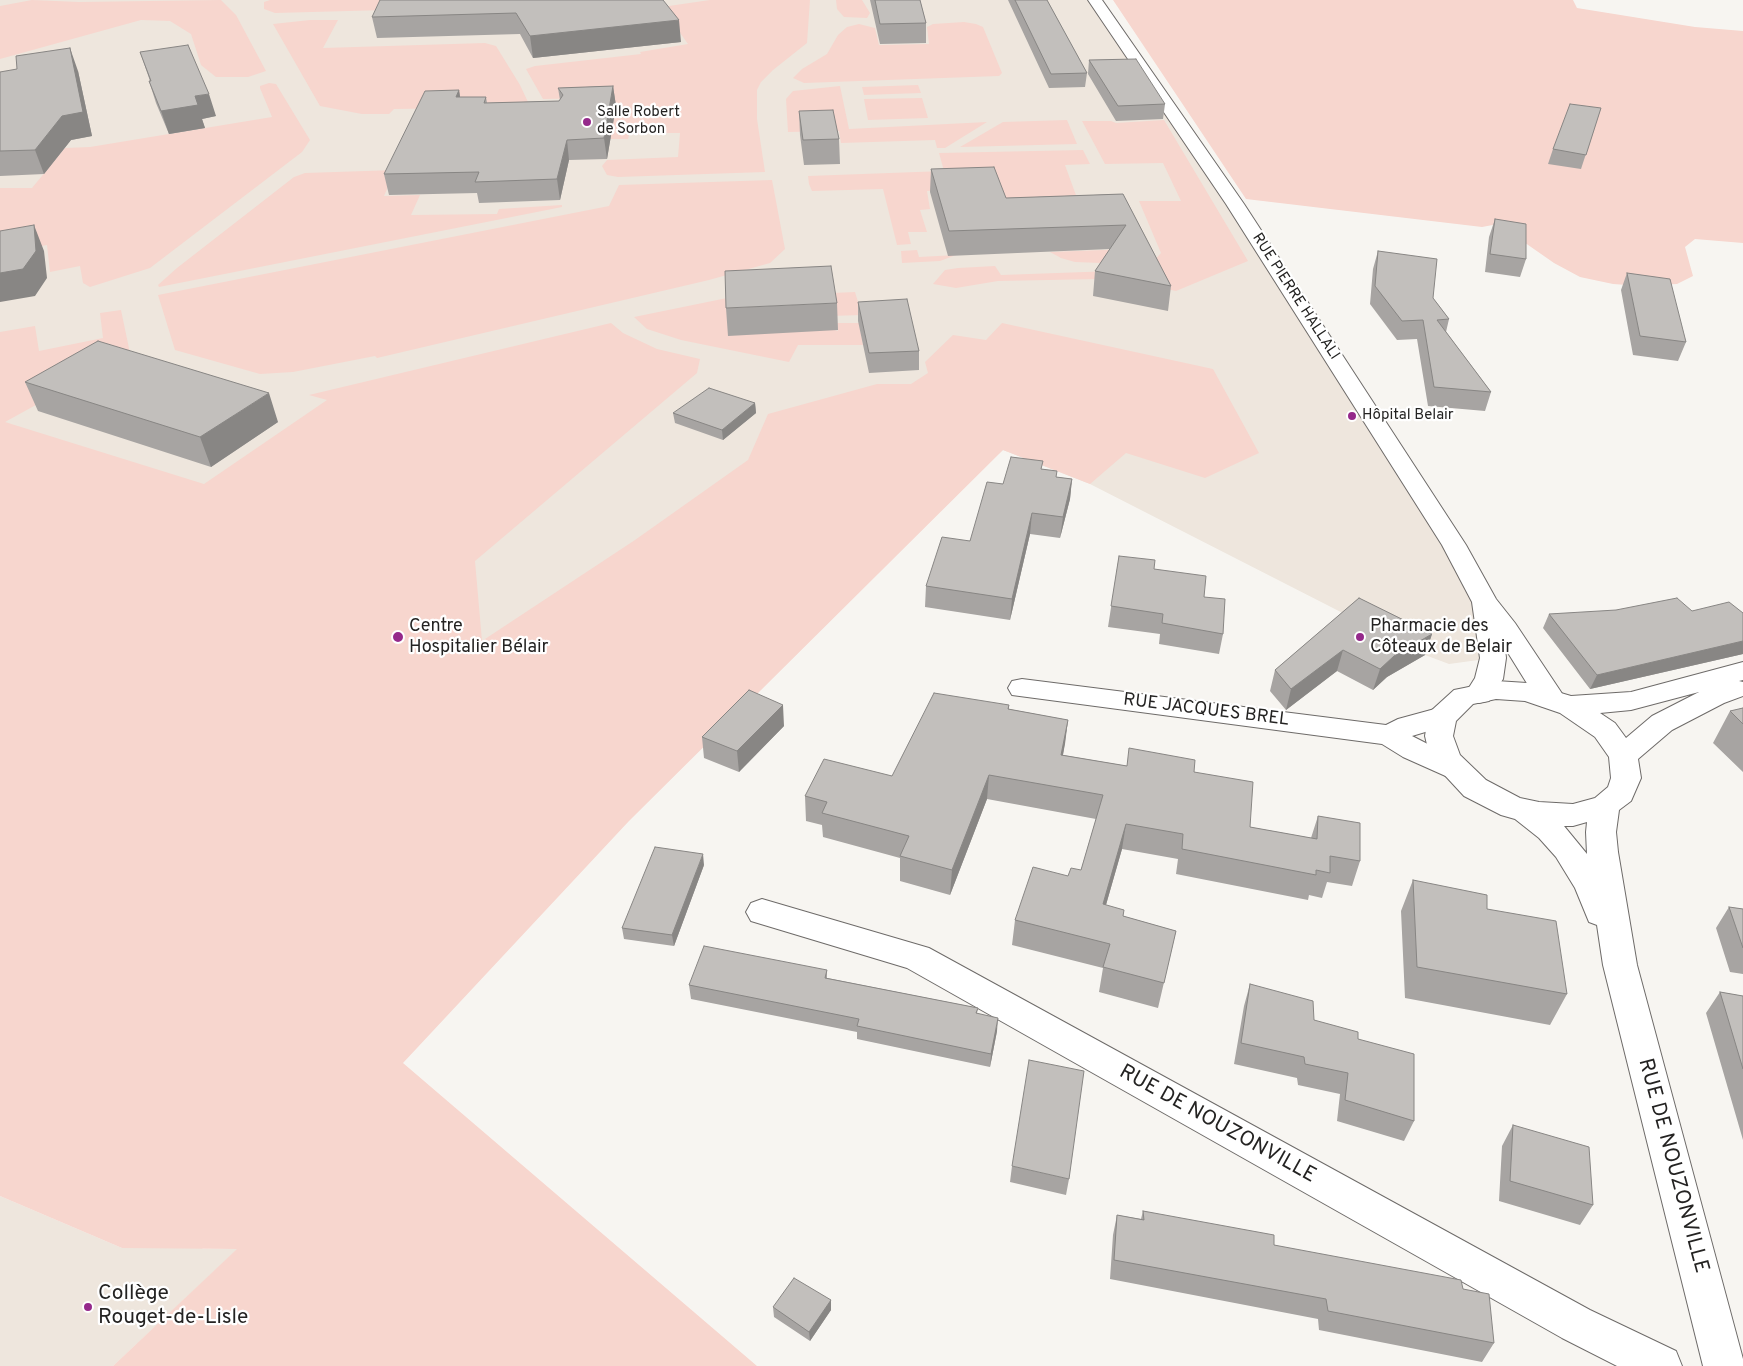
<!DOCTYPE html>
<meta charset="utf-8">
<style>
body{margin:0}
canvas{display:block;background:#f7f5f1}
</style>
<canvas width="1743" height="1366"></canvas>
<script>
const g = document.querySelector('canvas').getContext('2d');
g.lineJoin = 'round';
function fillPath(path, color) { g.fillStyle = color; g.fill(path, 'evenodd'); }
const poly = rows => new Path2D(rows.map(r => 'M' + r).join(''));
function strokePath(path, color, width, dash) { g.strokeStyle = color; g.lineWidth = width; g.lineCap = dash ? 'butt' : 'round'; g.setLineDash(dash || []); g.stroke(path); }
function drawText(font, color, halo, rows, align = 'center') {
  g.font = font + ' Overpass,sans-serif'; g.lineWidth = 4.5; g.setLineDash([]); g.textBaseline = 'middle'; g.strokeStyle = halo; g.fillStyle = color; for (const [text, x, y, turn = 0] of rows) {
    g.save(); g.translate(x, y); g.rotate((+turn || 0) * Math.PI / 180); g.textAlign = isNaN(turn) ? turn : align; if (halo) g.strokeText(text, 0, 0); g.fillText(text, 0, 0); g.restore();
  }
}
fillPath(poly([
 [0,0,1099,0,1454,545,1493,658,1449,664,1425,655,1090,484,1003,450,818,616,202,1249,238,1249,113,1366,0,1366,0,1196,122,1248,198,1248,0,1052]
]), '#eee6dd');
fillPath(poly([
 [32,0,79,2,221,0,236,15,266,71,248,77,216,77,201,65,191,34,170,21,141,20,0,59,0,6],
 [270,0,390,0,386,10,275,13,264,9,264,2],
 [710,0,810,0,807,43,773,70,761,82,757,90,757,119,765,172,618,177,607,175,602,166,607,160,678,157,680,133,664,133,653,131,645,134,629,135,628,139,610,139,616,106,601,98,543,99,526,69,535,66,641,54,640,52,688,44,671,20,648,9],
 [836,0,862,0,870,13,867,18,844,17,837,9],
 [1113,0,1573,0,1577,8,1695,27,1743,31,1743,243,1695,239,1685,247,1693,276,1677,284,1642,286,1613,284,1580,277,1554,263,1498,224,1482,227,1246,199],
 [310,20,338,20,323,48,485,43,496,46,520,85,528,102,468,108,394,109,389,114,362,114,320,106,273,24],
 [964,22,976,24,983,27,1002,73,999,76,804,83,793,78,802,69,827,54,838,35,847,27,859,24,875,28,879,45,929,44,927,27,933,24],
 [269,83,276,84,310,140,302,152,150,268,90,287,83,283,80,266,50,272,47,245,0,253,0,188,32,188,65,148,90,147,272,117,260,88,260,86],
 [918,85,921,93,864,95,862,87],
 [840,86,849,129,987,122,945,148,937,148,935,140,841,143,839,131,788,132,786,99,793,91],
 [922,98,928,118,868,120,864,99],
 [1067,120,1077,144,960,147,1003,122],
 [1164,120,1248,261,1176,291,1123,280,1099,279,998,281,956,288,933,284,945,270,958,268,995,266,1001,275,1113,271,1154,261,1161,253,1139,201,1181,201,1163,163,1105,164,1082,121,1111,121,1116,123],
 [1083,150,1090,164,1065,165,1077,198,1021,228,997,188,927,191,930,209,920,210,927,232,908,232,911,244,897,245,883,189,812,191,809,184,808,176,944,171,939,153],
 [457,168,394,173,384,196,420,195,411,215,497,214,499,209,562,205,562,207,159,287,158,285,177,268,294,177,305,173],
 [772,180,785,249,770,263,709,280,377,358,375,356,293,372,260,374,175,350,158,295,609,206,619,185],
 [1131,249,1129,260,1101,263,1075,262,1061,258,1050,252],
 [917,250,919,257,956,255,940,261,902,263,901,251],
 [855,292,862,315,830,316,832,293],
 [727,298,838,331,837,323,859,323,863,345,798,345,789,362,681,340,647,329,634,317],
 [121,310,130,353,5,422,204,484,327,400,309,395,611,323,623,333,657,349,700,359,697,373,475,561,482,641,635,540,748,460,768,414,877,384,911,384,928,373,925,362,953,335,986,340,1002,323,1213,369,1259,453,1205,478,1126,453,1090,484,1003,450,629,821,403,1063,757,1366,113,1366,237,1249,122,1248,0,1196,0,332,35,326,39,351,103,338,100,313]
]), '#f7d6ce');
const minor = poly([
 [1088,0,1102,0,1244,204,1466,545,1496,599,1515,623,1561,692,1565,699,1561,706,1551,708,1541,706,1505,648,1506,658,1503,679,1489,701,1479,703,1469,701,1465,694,1475,678,1480,658,1472,602,1442,545,1226,204,1088,0],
 [1022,679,1386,725,1398,719,1442,707,1452,710,1456,717,1452,724,1412,736,1469,765,1474,772,1469,779,1459,782,1403,757,1382,744,1012,695,1008,688,1012,681,1022,679],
 [762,899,929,948,1590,1310,1676,1351,1682,1366,1617,1366,1562,1338,907,968,751,921,746,912,751,903,762,899]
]);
const secondary = poly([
 [1743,662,1743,680,1739,681,1743,682,1743,696,1724,703,1672,730,1638,759,1641,778,1631,801,1619,810,1616,832,1618,852,1637,965,1743,1359,1743,1366,1703,1366,1603,965,1597,925,1589,922,1575,888,1556,857,1539,838,1515,819,1501,815,1464,796,1439,769,1428,749,1425,736,1428,717,1432,710,1454,690,1464,688,1496,681,1527,683,1571,696,1631,692,1743,662],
 [1699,692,1652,716,1626,738,1615,723,1600,713,1631,710,1699,692],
 [1496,699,1525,701,1560,713,1595,737,1609,757,1611,778,1608,787,1595,798,1573,804,1539,802,1520,798,1486,780,1460,755,1453,736,1456,721,1473,704,1496,699],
 [1587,822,1586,832,1587,854,1564,826,1573,826,1587,822]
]);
strokePath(minor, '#6e6b69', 2);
strokePath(secondary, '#6e6b69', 2);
fillPath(minor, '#fff');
fillPath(secondary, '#fff');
fillPath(poly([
 [663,0,681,42,533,58,520,34,377,38,372,17],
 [870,0,920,0,926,23,926,43,880,44],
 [1008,0,1047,0,1087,73,1085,87,1049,88],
 [140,52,216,116,202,119,205,128,169,134,156,103,149,81,150,81],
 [1089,60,1165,104,1163,119,1116,121,1088,74],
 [78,71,92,136,71,140,44,174,0,176,0,72],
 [613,86,616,106,607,159,569,160,560,200,479,203,477,193,389,195,384,174,459,90,460,97,486,97,487,103,559,101,560,100,558,88],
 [1601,108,1581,169,1548,164,1553,149],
 [799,111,839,139,840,164,804,165,800,135],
 [931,169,1006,198,1123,194,1171,286,1168,311,1093,296,1095,271,1110,249,948,256,930,192],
 [1495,219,1526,259,1520,277,1485,272,1489,237],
 [1378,251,1433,298,1449,319,1446,332,1491,392,1485,411,1428,406,1417,339,1397,340,1370,304,1373,269],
 [1627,273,1686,342,1678,361,1633,355,1621,290],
 [858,302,919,351,919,370,869,373,858,321],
 [837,303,838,330,728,336,726,308],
 [25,382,278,422,211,467,38,411],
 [755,403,756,413,723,440,675,423,673,413],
 [1042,469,1056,477,1072,479,1070,499,1060,538,1030,534,1010,620,925,607,926,586,970,541,1003,484],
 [1119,556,1154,569,1204,597,1223,634,1219,654,1159,644,1160,634,1108,627],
 [1359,598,1432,634,1425,655,1387,677,1373,690,1337,671,1286,710,1270,691,1275,670],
 [1692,611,1743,613,1743,654,1590,689,1543,628,1549,614],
 [1009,705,1009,709,1068,720,1063,755,1127,766,1194,772,1250,827,1311,838,1318,816,1360,861,1352,886,1327,882,1322,898,1309,895,1308,900,1176,874,1178,859,1122,849,1106,905,1123,916,1176,931,1158,1008,1099,992,1103,968,1012,945,1015,920,1068,876,1081,870,1096,819,987,799,950,895,900,881,900,858,823,837,822,825,806,821,805,796,892,776],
 [1743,708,1743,772,1713,743,1730,711],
 [784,726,739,772,704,758,702,737],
 [704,865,674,946,624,939,622,928],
 [1413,880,1487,909,1567,994,1550,1025,1405,998,1401,911],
 [1729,907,1743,909,1743,974,1730,972,1716,928],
 [827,970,827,978,978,1008,977,1013,997,1031,990,1067,857,1039,857,1032,691,999,689,985],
 [1250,984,1314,1020,1414,1121,1404,1141,1337,1121,1340,1094,1298,1085,1297,1078,1234,1064,1244,1006],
 [1720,992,1743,996,1743,1140,1706,1013],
 [1513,1125,1593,1205,1580,1225,1499,1201,1502,1146],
 [1012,1166,1069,1179,1066,1195,1010,1182],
 [1143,1211,1274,1245,1463,1289,1494,1343,1482,1362,1319,1330,1318,1319,1110,1279,1113,1235,1117,1215,1141,1219],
 [831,1300,831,1310,810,1341,774,1317,773,1307]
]), '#a7a4a2');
fillPath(poly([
 [679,20,681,42,533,58,530,36],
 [70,48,78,71,92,136,71,140,44,174,35,150,62,116],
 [613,86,616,106,607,159,604,138],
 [459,90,462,110,456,97],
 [209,94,216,116,202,119,205,128,169,134,161,111,195,96],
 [567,140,569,160,560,200,557,179],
 [34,225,44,251,47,278,35,296,0,302,0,273],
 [269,393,278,422,211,467,200,437],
 [755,403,756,413,723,440,722,430],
 [1072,479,1070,499,1060,538,1063,517],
 [1032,513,1030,534,1010,620,1012,599],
 [1432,634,1425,655,1387,677,1373,690,1380,669,1394,656],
 [1743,641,1743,654,1590,689,1597,675],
 [1343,650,1337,671,1286,710,1291,689],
 [783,705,784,726,739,772,737,751],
 [1068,720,1065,744,1058,780,1061,755],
 [989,775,987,799,950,895,952,870],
 [1126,824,1122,849,1099,929,1103,904],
 [703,854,704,865,674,946,672,935],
 [998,1018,997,1031,990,1067,991,1054],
 [831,1300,831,1310,810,1341,809,1332]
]), '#888684');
const building = poly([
 [380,0,663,0,679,20,530,36,516,13,372,17,380,0],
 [875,0,920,0,926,23,880,24,875,0],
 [1015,0,1047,0,1087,73,1051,74,1015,0],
 [188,45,209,94,195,96,198,105,161,111,149,81,151,81,140,52,188,45],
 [70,48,83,112,62,116,35,150,0,151,0,72,17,69,16,56,70,48],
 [1136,59,1165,104,1118,106,1089,60,1136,59],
 [613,86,604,138,567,140,557,179,475,182,479,172,384,174,425,91,459,90,456,97,486,97,484,103,559,101,563,95,558,88,613,86],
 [1570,104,1601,108,1586,155,1553,149,1570,104],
 [833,110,839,139,803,140,799,111,833,110],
 [994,167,1006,198,1123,194,1171,286,1095,271,1126,225,949,231,931,169,994,167],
 [1495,219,1526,224,1526,259,1490,254,1495,219],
 [34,225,36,251,23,269,0,273,0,231,34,225],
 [1378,251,1437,259,1433,298,1449,319,1437,320,1491,392,1434,387,1423,320,1402,321,1375,286,1378,251],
 [831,266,837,303,726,308,725,271,831,266],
 [1627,273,1670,279,1686,342,1640,336,1627,273],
 [907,299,919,351,869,353,858,302,907,299],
 [98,341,269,393,200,437,25,382,98,341],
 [709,388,755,403,722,430,673,413,709,388],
 [1011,457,1043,461,1041,469,1057,471,1056,477,1072,479,1063,517,1032,513,1012,599,926,586,942,537,970,541,987,482,1003,484,1011,457],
 [1119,556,1155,560,1154,569,1206,576,1204,597,1225,599,1223,634,1162,623,1163,614,1111,606,1119,556],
 [1359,598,1432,634,1394,656,1380,669,1343,650,1291,689,1275,670,1359,598],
 [1677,598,1692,611,1729,602,1743,613,1743,641,1597,675,1549,614,1616,610,1677,598],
 [749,690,783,705,737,751,702,737,749,690],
 [934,693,1009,705,1008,709,1068,720,1061,755,1127,766,1129,748,1195,760,1194,772,1253,782,1250,827,1317,839,1318,816,1360,823,1360,861,1330,856,1330,873,1316,870,1316,875,1182,849,1183,834,1126,824,1103,904,1124,910,1123,916,1176,931,1164,983,1103,967,1110,944,1015,920,1033,867,1068,876,1071,868,1081,870,1103,795,989,775,952,870,900,856,909,836,822,813,827,802,805,796,824,759,892,776,934,693],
 [1743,708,1743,724,1730,711,1743,708],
 [655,847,703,854,672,935,622,928,655,847],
 [1413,880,1487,895,1487,909,1556,921,1567,994,1417,967,1413,880],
 [1729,907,1743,909,1743,948,1729,907],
 [704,946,827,970,825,978,978,1008,976,1013,998,1018,991,1054,857,1026,859,1019,689,985,704,946],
 [1250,984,1313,1001,1314,1020,1358,1032,1358,1039,1414,1054,1414,1121,1345,1100,1348,1073,1305,1064,1304,1057,1241,1043,1250,984],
 [1720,992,1743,996,1743,1069,1720,992],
 [1029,1060,1084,1071,1069,1179,1012,1166,1029,1060],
 [1513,1125,1589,1147,1593,1205,1510,1181,1513,1125],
 [1143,1211,1274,1235,1274,1245,1461,1280,1463,1289,1489,1294,1494,1343,1328,1311,1326,1299,1114,1260,1117,1215,1144,1220,1143,1211],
 [794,1278,831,1300,809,1332,773,1307,794,1278]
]);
fillPath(building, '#c2bfbc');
strokePath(building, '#888684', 1);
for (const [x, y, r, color] of [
 [587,122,5,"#95298b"],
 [1352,416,5,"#95298b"],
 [398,637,6,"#95298b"],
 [1360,637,5,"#95298b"],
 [88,1307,5,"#95298b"]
]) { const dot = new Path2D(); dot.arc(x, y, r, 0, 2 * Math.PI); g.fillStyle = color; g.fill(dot); strokePath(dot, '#fff', 2); }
drawText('15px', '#242322', '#fff', [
 ["Salle Robert",597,113],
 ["de Sorbon",597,130],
 ["Hôpital Belair",1362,416]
], 'left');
drawText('15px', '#242322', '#fff', [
 ["RUE PIERRE HALLALI",1295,297,57]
]);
drawText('18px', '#242322', '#fff', [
 ["Centre",409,627],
 ["Hospitalier Bélair",409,648],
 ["Pharmacie des",1370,627],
 ["Côteaux de Belair",1370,648]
], 'left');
drawText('18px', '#242322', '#fff', [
 ["RUE JACQUES BREL",1206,711,7]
]);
drawText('21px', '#242322', '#fff', [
 ["RUE DE NOUZONVILLE",1217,1125,29],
 ["RUE DE NOUZONVILLE",1672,1166,75]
]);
drawText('21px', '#242322', '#fff', [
 ["Collège",98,1295],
 ["Rouget-de-Lisle",98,1319]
], 'left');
</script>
